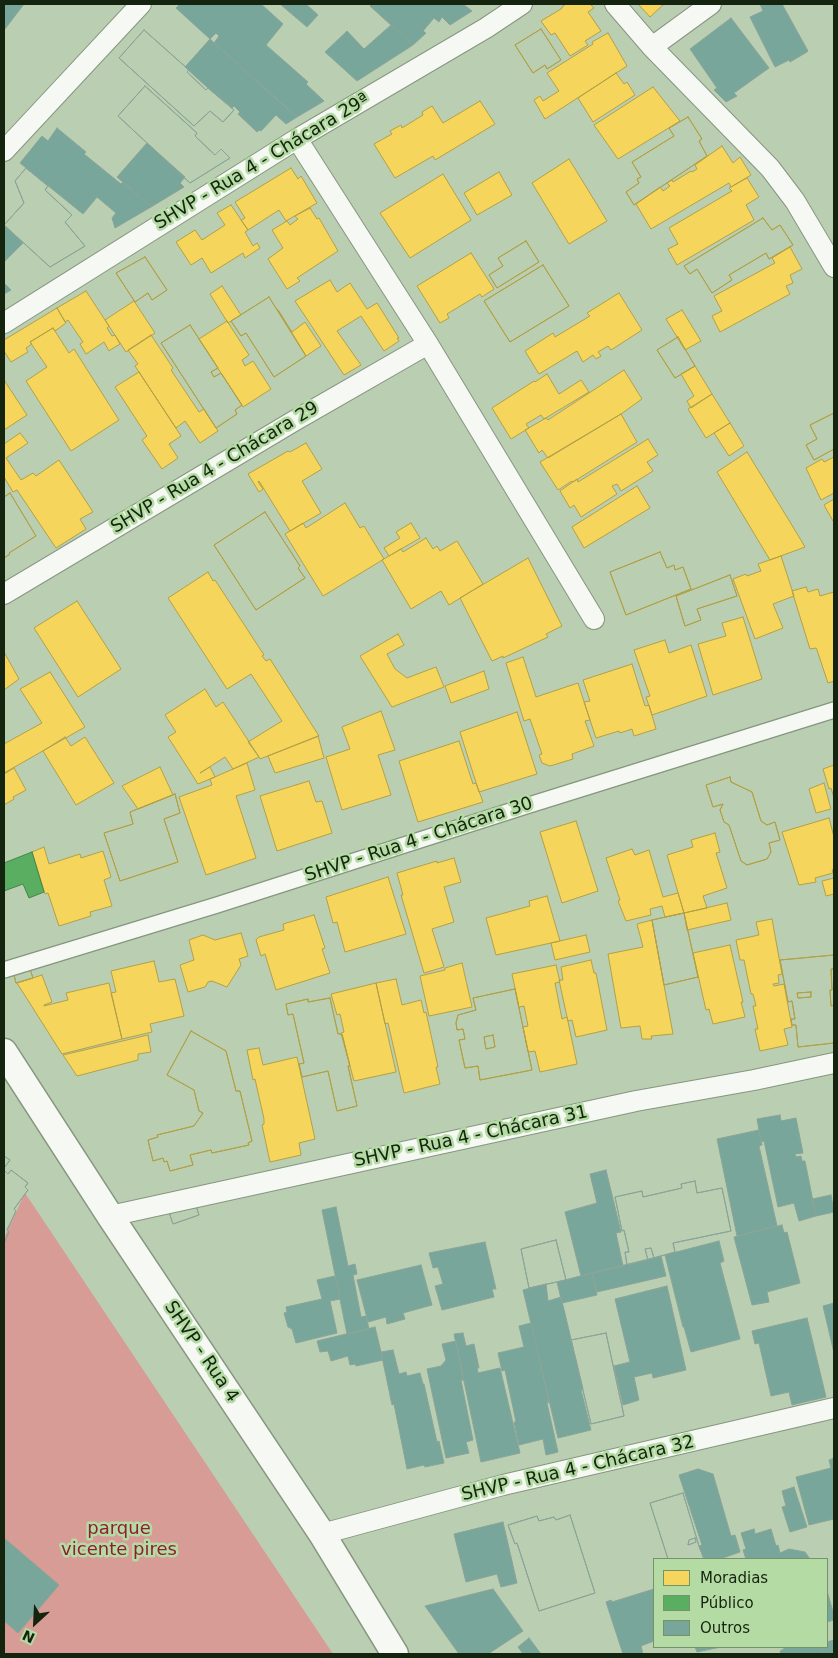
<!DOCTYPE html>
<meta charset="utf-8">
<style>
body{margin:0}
#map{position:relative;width:838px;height:1658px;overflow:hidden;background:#baceb2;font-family:"DejaVu Sans",sans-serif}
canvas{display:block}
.frame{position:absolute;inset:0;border:5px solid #15240f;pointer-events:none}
.legend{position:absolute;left:653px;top:1558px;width:175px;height:90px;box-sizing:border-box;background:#b5dba5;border:1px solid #759269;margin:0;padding:6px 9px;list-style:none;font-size:15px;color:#15240f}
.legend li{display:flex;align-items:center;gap:10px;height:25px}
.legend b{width:25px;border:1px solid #759269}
.north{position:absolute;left:10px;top:1598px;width:50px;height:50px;-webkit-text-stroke:4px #b5dba5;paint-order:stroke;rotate:205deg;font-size:14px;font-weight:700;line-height:20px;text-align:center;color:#15240f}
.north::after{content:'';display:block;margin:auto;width:18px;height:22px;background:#15240f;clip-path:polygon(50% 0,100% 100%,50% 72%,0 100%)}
</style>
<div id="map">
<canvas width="838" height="1658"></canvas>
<div class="frame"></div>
<ul class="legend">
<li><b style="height:14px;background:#f6d55c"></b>Moradias</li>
<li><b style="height:14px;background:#5aae61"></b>Público</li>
<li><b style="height:14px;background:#79a69a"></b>Outros</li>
</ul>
<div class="north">N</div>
</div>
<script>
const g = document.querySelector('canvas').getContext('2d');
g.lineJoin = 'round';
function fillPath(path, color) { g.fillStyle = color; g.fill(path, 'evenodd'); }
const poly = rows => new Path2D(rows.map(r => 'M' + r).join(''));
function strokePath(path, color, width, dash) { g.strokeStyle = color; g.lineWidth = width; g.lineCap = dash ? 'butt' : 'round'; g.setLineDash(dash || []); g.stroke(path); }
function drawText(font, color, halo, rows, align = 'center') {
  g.font = font + ' "DejaVu Sans",sans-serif'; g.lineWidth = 5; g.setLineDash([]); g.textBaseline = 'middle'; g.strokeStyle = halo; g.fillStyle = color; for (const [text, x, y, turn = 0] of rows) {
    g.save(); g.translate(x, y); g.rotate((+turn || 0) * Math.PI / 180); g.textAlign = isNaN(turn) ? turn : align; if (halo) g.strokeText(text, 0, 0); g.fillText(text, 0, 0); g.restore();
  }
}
fillPath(poly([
 [25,1193,333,1654,4,1654,4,1238]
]), '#d69c95');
const homes = poly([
 [565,4,590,4,594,8,588,12,601,31,585,41,588,45,570,56,555,33,551,35,541,21,561,9,565,4],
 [638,4,664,4,650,17,638,4],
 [541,29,561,60,547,69,545,65,533,73,515,45,541,29],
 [541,29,561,60,547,69,545,65,533,73,515,45,541,29],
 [608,33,627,66,545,119,534,100,540,96,543,101,559,91,547,73,593,44,592,42,608,33],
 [616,73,624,84,627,82,635,95,593,122,578,98,616,73],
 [653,87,680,121,618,159,594,125,653,87],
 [480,101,495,124,435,160,433,156,395,178,374,144,392,134,390,131,401,125,402,128,423,115,422,112,432,106,443,123,480,101],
 [688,117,702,139,699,141,707,156,634,205,626,192,639,183,637,179,641,177,632,162,674,136,669,128,688,117],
 [688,117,702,139,699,141,707,156,634,205,626,192,639,183,637,179,641,177,632,162,674,136,669,128,688,117],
 [722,146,733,163,740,157,751,175,731,187,729,183,651,229,636,204,660,187,663,191,670,186,667,183,672,180,673,182,691,171,692,172,697,169,695,165,722,146],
 [569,159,607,221,569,244,532,183,569,159],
 [291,168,298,179,301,176,317,203,286,221,279,210,248,230,241,220,245,218,235,202,291,168],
 [499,172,512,195,477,215,464,193,499,172],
 [443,174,471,220,410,258,380,213,443,174],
 [747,178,759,197,746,205,754,220,677,265,668,249,678,244,669,228,732,191,729,188,747,178],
 [231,205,248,230,245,232,253,246,257,243,260,248,245,258,243,253,211,273,202,258,191,265,176,242,195,230,202,240,225,225,217,213,231,205],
 [310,208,317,219,319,218,338,251,297,278,300,281,287,289,268,259,283,248,272,230,287,221,290,225,298,219,295,216,310,208],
 [763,218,772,230,780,225,793,245,769,259,766,253,729,275,732,280,712,293,697,269,690,274,684,266,763,218],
 [763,218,772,230,780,225,793,245,769,259,766,253,729,275,732,280,712,293,697,269,690,274,684,266,763,218],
 [526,241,539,262,497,288,489,275,503,266,498,258,526,241],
 [526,241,539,262,497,288,489,275,503,266,498,258,526,241],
 [790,247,802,269,790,275,793,283,786,286,790,294,720,332,712,316,722,311,714,296,775,263,772,258,790,247],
 [471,253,494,289,482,297,480,294,447,314,449,318,440,323,417,286,471,253],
 [145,257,167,290,152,300,148,293,135,302,116,273,145,257],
 [145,257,167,290,152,300,148,293,135,302,116,273,145,257],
 [543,265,569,306,510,342,484,301,543,265],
 [543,265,569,306,510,342,484,301,543,265],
 [330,280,337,292,350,283,367,309,377,303,399,338,397,338,399,341,384,351,361,316,337,331,361,365,344,375,295,301,330,280],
 [222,286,241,315,228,323,210,294,222,286],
 [86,291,109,326,107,328,112,336,115,335,120,344,110,350,109,351,104,342,86,354,80,344,83,342,68,320,65,322,57,308,86,291],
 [619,293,642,330,611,350,608,346,598,352,601,356,596,359,593,355,583,362,577,351,539,374,525,351,553,333,555,337,590,316,587,313,619,293],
 [269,297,306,356,274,377,246,333,241,336,231,321,269,297],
 [269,297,306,356,274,377,246,333,241,336,231,321,269,297],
 [134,301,155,333,126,352,105,320,134,301],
 [57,308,66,323,55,331,53,328,30,342,32,344,26,348,28,352,11,362,4,351,4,340,57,308],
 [278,310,292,332,305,322,321,346,306,356,278,310],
 [682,310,701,341,685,350,666,319,682,310],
 [227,321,249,355,242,360,245,366,253,361,271,389,243,407,199,339,227,321],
 [190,325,218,368,211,372,214,377,221,373,242,405,235,410,237,414,216,428,161,343,190,325],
 [190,325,218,368,211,372,214,377,221,373,242,405,235,410,237,414,216,428,161,343,190,325],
 [53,328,69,353,74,349,119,420,71,451,26,381,47,367,30,342,53,328],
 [151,335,173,368,171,370,199,412,204,409,218,431,200,443,185,421,176,428,135,366,138,364,128,350,151,335],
 [678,337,695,366,675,378,657,350,678,337],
 [678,337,695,366,675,378,657,350,678,337],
 [695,366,712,394,691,408,687,401,694,396,681,374,695,366],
 [624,370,642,399,621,414,548,458,542,450,539,453,525,430,546,418,548,420,624,370],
 [139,372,181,436,169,444,178,458,162,469,142,440,147,436,115,387,139,372],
 [547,374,559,394,581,380,589,392,544,419,541,415,526,424,529,428,511,439,492,408,534,381,535,382,547,374],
 [4,380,27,415,4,430,4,380],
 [712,394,730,423,706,438,688,409,712,394],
 [834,413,834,449,814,460,806,445,817,439,810,425,834,413],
 [834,413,834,449,814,460,806,445,817,439,810,425,834,413],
 [621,414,637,442,573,482,572,481,558,490,540,462,621,414],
 [730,423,744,446,729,456,714,433,730,423],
 [20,433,28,443,6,458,21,480,33,473,36,476,59,460,93,512,80,519,86,529,56,548,17,490,13,492,4,477,4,444,20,433],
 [648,439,658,455,647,462,653,471,621,491,617,484,612,486,617,494,581,517,574,505,570,508,560,491,577,479,578,482,648,439],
 [306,443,322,469,302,481,321,513,290,531,259,481,258,482,263,489,259,492,248,474,288,451,290,452,306,443],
 [747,452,790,522,805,547,770,560,717,472,747,452],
 [834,457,834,493,821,500,806,468,822,459,824,462,834,457],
 [637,486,650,508,584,548,572,527,637,486],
 [10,493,36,536,9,553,10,554,4,558,4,497,10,493],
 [10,493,36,536,9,553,10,554,4,558,4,497,10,493],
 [834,499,834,521,833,521,824,505,834,499],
 [345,503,360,528,364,526,384,559,323,596,285,534,303,523,306,528,345,503],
 [265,512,300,566,298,568,305,578,256,610,214,545,265,512],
 [265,512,300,566,298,568,305,578,256,610,214,545,265,512],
 [411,523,420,538,389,556,384,548,400,538,396,532,411,523],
 [426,538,433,549,437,546,440,551,457,541,483,584,449,605,441,591,411,609,382,560,401,549,403,552,426,538],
 [660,552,667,568,674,565,675,570,683,567,691,589,626,615,610,572,660,552],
 [660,552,667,568,674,565,675,570,683,567,691,589,626,615,610,572,660,552],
 [781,556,794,596,773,604,783,628,755,639,733,579,746,574,747,576,761,571,758,564,781,556],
 [528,558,562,626,546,634,548,637,503,658,503,656,492,661,460,598,528,558],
 [208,572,213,581,215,580,264,655,262,656,266,661,270,659,319,736,260,759,259,757,248,742,282,721,251,674,227,689,168,598,208,572],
 [730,575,737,596,697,609,701,620,685,626,676,596,730,575],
 [730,575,737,596,697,609,701,620,685,626,676,596,730,575],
 [806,587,808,592,818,589,820,596,834,592,834,681,828,683,817,650,816,648,810,649,792,591,806,587],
 [77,601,121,669,78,697,34,628,77,601],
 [743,617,762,679,713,695,698,644,726,636,722,623,743,617],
 [398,634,404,645,387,654,395,669,407,678,436,667,444,687,392,707,360,656,398,634],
 [665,640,669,653,691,645,707,696,652,715,646,697,650,696,634,650,665,640],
 [4,652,19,679,4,690,4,652],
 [523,657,536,697,578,683,590,720,585,721,594,746,572,754,573,759,550,766,542,763,539,755,542,754,530,719,524,721,506,663,523,657],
 [632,664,645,706,649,705,656,729,634,736,632,729,620,733,619,731,596,738,584,702,590,701,583,680,632,664],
 [484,671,489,689,451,703,445,686,484,671],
 [50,672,85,727,4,773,4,744,42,723,20,689,50,672],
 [205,689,216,707,223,702,259,757,233,769,225,757,200,773,210,767,215,777,198,784,168,737,176,732,165,715,205,689],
 [381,711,395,750,378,755,391,795,342,810,326,757,350,749,342,727,381,711],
 [517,712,537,774,479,792,460,732,517,712],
 [318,736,324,758,275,773,268,756,318,736],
 [65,737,71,746,85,737,114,783,76,805,43,751,65,737],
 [459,741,473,784,476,783,483,802,418,822,399,761,459,741],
 [247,763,255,790,236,796,256,858,206,875,179,797,212,785,210,779,247,763],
 [834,765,834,798,831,788,829,789,823,769,834,765],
 [160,767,173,795,138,809,122,786,160,767],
 [14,768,26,790,13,797,14,799,4,805,4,774,14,768],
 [730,777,731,782,752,792,761,821,767,825,775,822,780,840,769,843,771,852,767,859,747,865,741,861,729,825,724,822,720,810,723,804,713,807,706,785,730,777],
 [730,777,731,782,752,792,761,821,767,825,775,822,780,840,769,843,771,852,767,859,747,865,741,861,729,825,724,822,720,810,723,804,713,807,706,785,730,777],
 [309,781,316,802,322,801,332,833,277,851,260,796,309,781],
 [824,783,831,809,816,813,809,789,824,783],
 [175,794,180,813,164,819,178,862,120,881,104,833,133,824,130,812,175,794],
 [175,794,180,813,164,819,178,862,120,881,104,833,133,824,130,812,175,794],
 [829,818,834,837,834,869,832,870,833,873,815,878,816,882,799,885,782,832,829,818],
 [576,821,598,891,562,903,540,832,576,821],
 [715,833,720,852,716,853,727,888,703,896,707,908,684,913,667,855,693,847,691,840,715,833],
 [44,847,49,864,80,854,81,858,103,851,111,877,104,880,112,906,90,912,91,916,59,926,48,893,45,894,32,852,44,847],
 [632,849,635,855,649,850,663,897,678,893,684,913,665,917,662,906,650,909,651,915,626,921,618,901,620,900,606,858,632,849],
 [454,858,461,882,444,887,454,922,432,929,444,967,424,973,401,895,403,895,397,873,437,861,437,863,454,858],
 [388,877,406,934,345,952,337,922,333,923,326,897,388,877],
 [834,878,834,894,826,896,822,881,834,878],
 [547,896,560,941,496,955,486,918,530,906,529,901,547,896],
 [727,903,731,920,687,930,684,913,727,903],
 [684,913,698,977,664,985,652,920,684,913],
 [684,913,698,977,664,985,652,920,684,913],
 [314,915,325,948,322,949,330,973,276,990,265,954,261,956,256,940,259,937,284,930,283,924,314,915],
 [772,919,782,974,778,975,779,983,773,984,774,986,784,984,792,1027,784,1029,788,1045,760,1051,755,1029,758,1029,753,1006,756,1006,753,994,751,994,744,960,740,960,736,940,759,935,756,922,772,919],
 [652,920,673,1034,651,1036,652,1039,642,1039,640,1026,621,1028,608,954,643,947,637,924,652,920],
 [241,933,248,956,239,959,241,965,227,987,212,981,208,982,205,987,188,992,180,965,194,960,189,940,203,935,215,940,241,933],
 [586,935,590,952,555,960,551,943,586,935],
 [730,945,743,1002,741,1002,745,1017,713,1024,709,1009,706,1010,693,953,730,945],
 [834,955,834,969,831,969,832,990,830,990,831,1006,834,1005,834,1043,798,1047,796,1025,792,1025,791,1019,795,1019,792,1001,788,1002,780,960,834,955],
 [811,992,811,997,798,998,797,993,811,992],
 [834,955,834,969,831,969,832,990,830,990,831,1006,834,1005,834,1043,798,1047,796,1025,792,1025,791,1019,795,1019,792,1001,788,1002,780,960,834,955],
 [811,992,811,997,798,998,797,993,811,992],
 [591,960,594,973,596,973,607,1030,576,1037,572,1020,568,1021,567,1017,559,980,563,980,561,967,591,960],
 [154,961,159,982,175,979,184,1016,150,1024,152,1032,122,1039,111,993,116,992,111,971,154,961],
 [28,963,33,978,16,983,14,975,28,963],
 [28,963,33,978,16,983,14,975,28,963],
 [462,963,472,1007,429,1016,420,976,445,970,445,968,462,963],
 [556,965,560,982,555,983,562,1019,567,1017,577,1064,540,1072,535,1051,528,1052,523,1027,528,1026,524,1006,519,1007,512,974,556,965],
 [42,975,52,1002,44,1005,44,1006,68,1000,66,993,109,983,122,1039,62,1054,17,983,42,975],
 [396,979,402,1005,421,1000,424,1013,426,1012,438,1067,436,1067,440,1084,404,1093,388,1023,385,1024,376,983,396,979],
 [376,983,396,1072,354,1081,341,1033,344,1032,340,1014,337,1015,331,994,376,983],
 [515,989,532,1070,480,1080,478,1066,465,1068,459,1040,465,1039,463,1029,457,1030,456,1023,458,1015,476,1010,473,998,515,989],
 [493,1035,495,1047,486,1049,484,1037,493,1035],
 [515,989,532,1070,480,1080,478,1066,465,1068,459,1040,465,1039,463,1029,457,1030,456,1023,458,1015,476,1010,473,998,515,989],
 [493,1035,495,1047,486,1049,484,1037,493,1035],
 [330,998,338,1034,342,1034,350,1066,348,1066,357,1106,337,1111,328,1071,302,1077,299,1064,304,1063,293,1014,288,1015,286,1004,308,999,308,1002,330,998],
 [330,998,338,1034,342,1034,350,1066,348,1066,357,1106,337,1111,328,1071,302,1077,299,1064,304,1063,293,1014,288,1015,286,1004,308,999,308,1002,330,998],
 [191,1031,226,1051,236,1091,240,1091,252,1141,248,1143,249,1145,212,1153,211,1150,190,1155,193,1165,170,1171,167,1161,164,1162,163,1158,153,1161,148,1140,158,1137,157,1135,194,1126,203,1113,199,1111,194,1090,167,1075,191,1031],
 [191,1031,226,1051,236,1091,240,1091,252,1141,248,1143,249,1145,212,1153,211,1150,190,1155,193,1165,170,1171,167,1161,164,1162,163,1158,153,1161,148,1140,158,1137,157,1135,194,1126,203,1113,199,1111,194,1090,167,1075,191,1031],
 [148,1035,151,1052,138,1054,138,1060,77,1076,63,1055,148,1035],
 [259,1048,263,1065,297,1057,315,1139,299,1143,301,1155,270,1162,262,1125,264,1124,264,1119,255,1079,253,1080,247,1050,259,1048]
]);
fillPath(homes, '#f6d55c');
strokePath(homes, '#b2a045', 1);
const public = poly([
 [32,852,44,892,29,898,23,884,4,891,4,863,32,852]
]);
fillPath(public, '#5aae61');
strokePath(public, '#458548', 1);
const building = poly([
 [4,4,24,4,5,29,4,28,4,4],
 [180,4,261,4,283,24,266,45,308,82,306,84,324,101,297,117,214,43,219,36,216,33,210,39,176,8,180,4],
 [280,4,306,4,318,15,307,27,280,4],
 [372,4,463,4,472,11,450,25,442,17,439,22,434,18,423,31,426,33,413,45,370,6,372,4],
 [760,4,782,4,808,51,807,52,790,62,789,60,775,67,750,17,763,11,760,4],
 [731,18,769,68,734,93,737,96,726,102,714,90,717,88,690,49,731,18],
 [391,25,413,45,357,81,325,52,347,31,364,49,391,25],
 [144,30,189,70,187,72,206,90,208,88,234,110,223,122,210,111,194,126,119,58,144,30],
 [144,30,189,70,187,72,206,90,208,88,234,110,223,122,210,111,194,126,119,58,144,30],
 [210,39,284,106,297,117,286,124,276,115,261,131,259,130,257,132,238,114,240,112,234,106,232,108,208,88,185,67,210,39],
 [145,86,197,133,195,136,215,155,221,149,230,158,190,183,118,116,145,86],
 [145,86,197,133,195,136,215,155,221,149,230,158,190,183,118,116,145,86],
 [57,128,86,152,84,154,121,184,123,182,151,207,115,228,112,218,116,213,97,197,83,214,20,163,42,136,48,141,57,128],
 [147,143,185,177,180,183,184,187,151,207,117,177,147,143],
 [26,168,48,186,45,190,72,215,65,222,85,246,50,267,4,225,24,203,15,181,26,168],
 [26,168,48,186,45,190,72,215,65,222,85,246,50,267,4,225,24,203,15,181,26,168],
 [4,225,23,243,4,262,4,225],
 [4,283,11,290,4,294,4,283],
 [780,1115,781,1121,796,1118,803,1153,795,1154,796,1157,801,1156,802,1161,805,1161,816,1216,799,1221,794,1203,778,1207,764,1141,761,1142,757,1119,780,1115],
 [759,1130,762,1145,759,1146,777,1226,737,1236,717,1139,759,1130],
 [4,1156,10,1160,4,1168,4,1156],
 [4,1156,10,1160,4,1168,4,1156],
 [4,1170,8,1174,11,1170,28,1183,25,1187,28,1190,14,1209,16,1211,7,1230,9,1232,4,1243,4,1170],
 [4,1170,8,1174,11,1170,28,1183,25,1187,28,1190,14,1209,16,1211,7,1230,9,1232,4,1243,4,1170],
 [606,1170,621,1232,616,1233,623,1266,581,1276,565,1212,597,1203,590,1174,606,1170],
 [695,1181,697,1193,722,1188,731,1231,673,1243,675,1252,654,1258,651,1248,645,1249,648,1260,627,1265,625,1252,629,1252,624,1230,622,1231,615,1197,642,1191,643,1197,682,1188,681,1184,695,1181],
 [695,1181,697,1193,722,1188,731,1231,673,1243,675,1252,654,1258,651,1248,645,1249,648,1260,627,1265,625,1252,629,1252,624,1230,622,1231,615,1197,642,1191,643,1197,682,1188,681,1184,695,1181],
 [831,1195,834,1212,816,1216,812,1199,831,1195],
 [195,1203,199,1215,173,1224,169,1212,195,1203],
 [195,1203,199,1215,173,1224,169,1212,195,1203],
 [336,1207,348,1266,355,1264,357,1274,353,1275,361,1317,366,1316,369,1329,347,1334,322,1210,336,1207],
 [782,1225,784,1233,787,1232,800,1283,767,1292,769,1302,752,1305,734,1237,782,1225],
 [556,1240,566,1280,529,1288,521,1249,556,1240],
 [556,1240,566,1280,529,1288,521,1249,556,1240],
 [719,1241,724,1261,720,1263,740,1339,691,1352,684,1327,683,1327,665,1255,719,1241],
 [485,1242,496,1289,492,1289,494,1297,442,1310,435,1286,443,1284,438,1267,433,1268,429,1253,485,1242],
 [661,1256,666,1276,597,1292,592,1273,661,1256],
 [421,1265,432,1305,403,1313,405,1319,387,1324,386,1317,368,1322,357,1280,421,1265],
 [592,1273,597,1295,562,1303,557,1282,592,1273],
 [335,1276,340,1299,330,1301,337,1333,296,1343,292,1329,288,1327,284,1313,287,1312,286,1307,322,1299,317,1280,335,1276],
 [546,1284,548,1301,561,1297,583,1389,581,1390,591,1430,558,1438,523,1290,546,1284],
 [667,1286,686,1370,653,1378,652,1373,634,1377,639,1400,623,1405,614,1366,630,1362,615,1299,667,1286],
 [834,1303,834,1353,823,1306,834,1303],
 [807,1318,826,1397,792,1405,789,1392,771,1396,759,1343,755,1344,752,1331,807,1318],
 [531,1323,549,1402,547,1403,558,1452,546,1455,543,1439,519,1445,514,1422,516,1422,505,1370,502,1371,498,1353,524,1347,519,1326,531,1323],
 [375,1327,383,1360,356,1366,355,1364,350,1365,348,1356,331,1361,328,1351,320,1352,317,1341,375,1327],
 [463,1333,466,1346,474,1344,479,1368,477,1368,478,1373,500,1368,520,1453,481,1462,454,1334,463,1333],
 [606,1333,624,1416,591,1424,571,1340,606,1333],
 [606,1333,624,1416,591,1424,571,1340,606,1333],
 [456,1341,464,1380,461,1380,473,1440,466,1442,469,1453,446,1458,427,1369,441,1366,446,1360,442,1344,456,1341],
 [393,1350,399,1374,406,1372,407,1376,420,1373,423,1384,424,1384,437,1442,439,1441,444,1463,425,1467,424,1465,407,1469,394,1404,392,1405,381,1352,393,1350],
 [834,1458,834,1519,809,1525,796,1477,831,1468,829,1460,834,1458],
 [698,1469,713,1474,731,1536,735,1535,740,1552,720,1559,704,1559,699,1546,702,1545,679,1475,698,1469],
 [794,1487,807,1527,790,1532,782,1507,786,1506,782,1491,794,1487],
 [683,1493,699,1546,704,1559,668,1559,650,1503,683,1493],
 [695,1538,696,1542,688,1545,689,1540,695,1538],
 [683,1493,699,1546,704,1559,668,1559,650,1503,683,1493],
 [695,1538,696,1542,688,1545,689,1540,695,1538],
 [570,1515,595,1593,539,1611,517,1543,515,1544,508,1525,537,1516,539,1521,554,1517,556,1520,570,1515],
 [570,1515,595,1593,539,1611,517,1543,515,1544,508,1525,537,1516,539,1521,554,1517,556,1520,570,1515],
 [503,1522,517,1583,501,1587,497,1574,466,1582,454,1534,503,1522],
 [754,1529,755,1534,771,1529,776,1546,778,1545,780,1553,789,1549,805,1552,810,1559,746,1559,743,1550,746,1549,741,1533,754,1529],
 [4,1538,59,1585,18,1633,4,1621,4,1583,6,1579,4,1577,4,1538],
 [493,1589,523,1631,488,1654,459,1654,425,1606,493,1589],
 [654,1589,654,1641,641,1646,643,1654,623,1654,606,1602,611,1600,612,1602,654,1589],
 [827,1591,834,1615,834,1620,827,1622,827,1591],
 [529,1638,541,1654,523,1654,518,1647,529,1638],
 [834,1640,834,1654,823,1654,821,1647,827,1647,827,1642,834,1640],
 [695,1647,721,1647,697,1652,695,1647],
 [784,1647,821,1647,823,1654,781,1654,780,1651,784,1649,784,1647]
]);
fillPath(building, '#79a69a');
strokePath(building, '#8aa498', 1);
const pedestrian = poly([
 [4,970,217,905,526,806,834,710]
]);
const minor = poly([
 [615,4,652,47,770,168,795,201,834,267],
 [652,47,711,4],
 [297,139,428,344,594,619],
 [4,151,141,4],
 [4,323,297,139,486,28,522,4],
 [4,594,294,421,428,344],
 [110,1216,636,1101,754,1080,834,1063],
 [322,1534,503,1485,834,1408]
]);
const tertiary = poly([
 [4,1052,110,1216,322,1534,395,1654]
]);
strokePath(pedestrian, '#86967f', 18);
strokePath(minor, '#86967f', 22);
strokePath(tertiary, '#86967f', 29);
strokePath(pedestrian, '#f5f8f3', 15);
strokePath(minor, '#f5f8f3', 20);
strokePath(tertiary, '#f5f8f3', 26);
drawText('18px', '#15240f', '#b5dba5', [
 ["SHVP - Rua 4 - Chácara 29ª",262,162,-31],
 ["SHVP - Rua 4 - Chácara 29",215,468,-31],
 ["SHVP - Rua 4 - Chácara 30",419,840,-18],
 ["SHVP - Rua 4 - Chácara 31",471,1137,-12],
 ["SHVP - Rua 4",201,1352,56],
 ["SHVP - Rua 4 - Chácara 32",578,1469,-13]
]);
drawText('18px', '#901d32', '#b5dba5', [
 ["parque",119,1529],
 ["vicente pires",119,1550]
]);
</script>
